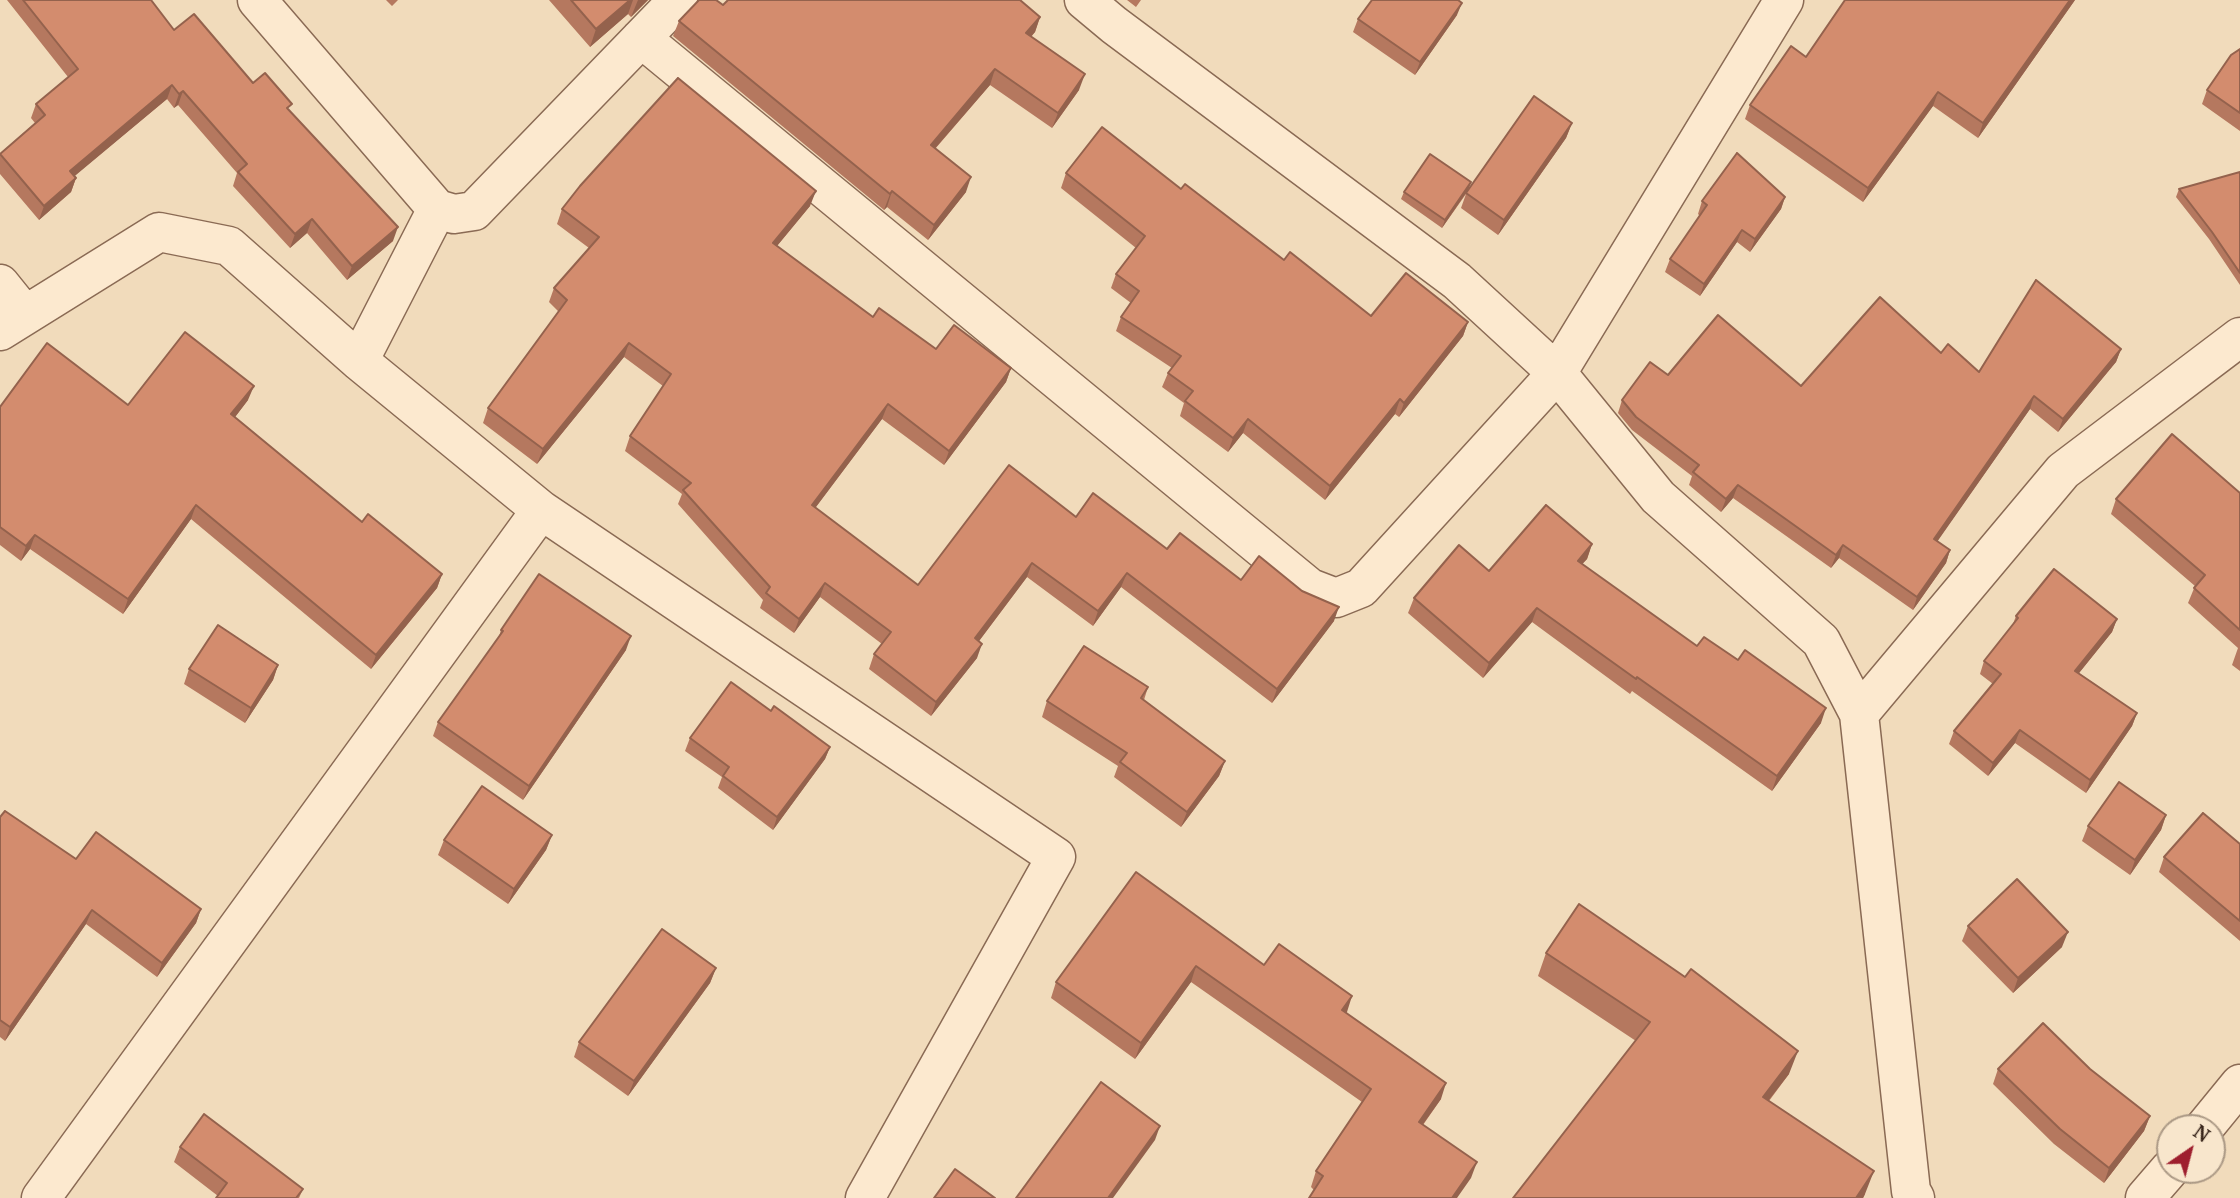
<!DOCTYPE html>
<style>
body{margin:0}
#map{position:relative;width:2240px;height:1198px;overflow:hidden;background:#f1dbbb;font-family:"PT Serif",serif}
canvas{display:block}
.north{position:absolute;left:2156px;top:1114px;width:70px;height:70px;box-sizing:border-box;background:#f8e6cc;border:2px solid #ab9985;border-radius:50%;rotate:35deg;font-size:19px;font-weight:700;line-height:28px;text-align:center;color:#38251a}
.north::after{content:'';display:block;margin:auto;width:24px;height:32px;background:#9e1f2e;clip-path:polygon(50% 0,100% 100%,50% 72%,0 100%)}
</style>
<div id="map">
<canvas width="2240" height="1198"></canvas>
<div class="north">N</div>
</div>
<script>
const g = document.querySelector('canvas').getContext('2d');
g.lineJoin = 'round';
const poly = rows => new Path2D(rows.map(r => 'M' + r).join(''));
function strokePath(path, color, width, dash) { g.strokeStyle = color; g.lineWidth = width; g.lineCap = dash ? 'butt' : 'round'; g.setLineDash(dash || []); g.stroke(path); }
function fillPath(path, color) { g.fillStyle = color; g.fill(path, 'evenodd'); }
const minor = poly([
 [257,0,437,209,454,214,474,211,678,0],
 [1084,0,1114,25,1457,281,1557,373,1658,497,1821,641,1859,714,1911,1191,1915,1198],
 [641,38,1310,588,1336,598,1361,588,1557,373,1784,0],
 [0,284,25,315],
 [0,331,159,232,229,246,359,361,541,510,1056,857,865,1198],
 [359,361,437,209],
 [1859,714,2063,471,2240,337],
 [2204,1128,2240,1084],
 [41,1198,541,510],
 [2145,1198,2170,1169]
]);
strokePath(minor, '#8a6a54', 41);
strokePath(minor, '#fce9cf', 38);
fillPath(poly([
 [7,0,151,0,174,30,253,83,289,111,393,241,347,280,307,233,290,248,233,186,237,173,178,105,174,108,167,99,74,176,76,178,71,192,39,220,0,174,0,154,35,123,31,118,36,104,68,77],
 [386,0,398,0,392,6],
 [549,0,648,0,631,17,628,14,590,47],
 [1127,0,1141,0,1136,7],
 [2075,0,1978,138,1933,106,1863,202,1745,119,1750,105,1806,57],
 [723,5,1040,17,1035,32,1031,37,1079,90,1052,128,990,85,935,149,966,192,928,240,887,207,884,210,673,36,679,21],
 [1457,15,1415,75,1353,32,1358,19],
 [2240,49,2240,131,2202,104,2207,90],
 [1572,123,1566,138,1498,235,1461,208,1466,194,1442,228,1401,199,1404,192,1471,182,1468,190],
 [2240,172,2240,285,2209,239,2176,197,2179,189],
 [1066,173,1181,189,1284,260,1371,316,1468,322,1463,336,1399,417,1395,414,1325,500,1243,433,1228,452,1180,416,1184,403,1162,387,1168,373,1172,368,1116,331,1121,317,1131,303,1111,288,1116,274,1136,248,1061,188],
 [1785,197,1781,209,1750,252,1737,242,1700,296,1665,272,1670,259,1700,216,1698,214,1702,201],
 [810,206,777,246,873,317,936,349,1011,368,1006,382,944,465,882,419,815,508,918,585,1076,517,1167,549,1241,580,1334,621,1272,703,1121,587,1093,626,1027,577,979,641,977,658,931,716,869,669,874,654,882,644,820,597,794,633,760,608,763,600,678,504,682,494,625,451,630,436,663,386,624,357,537,464,483,423,488,408,559,312,549,302,554,288,589,248,557,224,562,209],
 [2121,349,2116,362,2058,432,2030,409,1937,541,1950,550,1946,563,1913,610,1839,558,1831,568,1733,498,1721,512,1689,485,1692,476,1632,430,1618,413,1622,400,1668,375,1801,386,1941,353,1979,372],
 [248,400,235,417,362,522,442,574,437,588,371,669,191,519,123,614,30,549,21,561,0,545,0,407,128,405],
 [2240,493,2240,671,2232,665,2238,648,2188,603,2195,586,2111,514,2116,499],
 [1592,544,1587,559,1582,564,1697,646,1821,723,1772,791,1632,691,1630,694,1532,622,1483,678,1408,613,1414,598,1489,571],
 [2016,616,2117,619,2112,632,2079,673,2137,713,2132,726,2086,793,2015,743,1988,776,1949,744,1954,731,1993,684,1980,674,1984,661,2013,624],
 [501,630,626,650,523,800,433,736,438,722,499,637],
 [278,665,273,680,245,723,184,684,189,669],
 [1148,687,1144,700,1225,761,1219,776,1181,827,1114,777,1118,766,1042,717,1047,701],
 [771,711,830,747,825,759,773,830,718,788,722,777,685,751,690,738],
 [2166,815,2161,830,2130,875,2082,841,2088,826],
 [0,817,76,859,201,909,196,923,157,977,86,924,5,1041,0,1037],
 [552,835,546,850,508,904,438,855,444,840],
 [2240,844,2240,941,2159,872,2164,857],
 [1136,872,1264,965,1346,1013,1441,1099,1423,1125,1471,1178,1314,1190,1311,1187,1316,1171,1362,1102,1191,982,1135,1059,1051,998,1056,982],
 [1968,926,2062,947,2013,993,1962,941],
 [1546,953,1789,1074,1769,1101,1865,1194,1863,1198,1513,1198,1636,1041,1538,976],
 [716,968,710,983,628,1096,574,1057,579,1042],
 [1998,1069,2090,1069,2150,1116,2144,1131,2104,1183,2054,1144,1993,1084],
 [180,1147,303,1189,299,1198,216,1198,218,1196,174,1162]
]), '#b5785f');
fillPath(poly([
 [630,0,633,0,628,14,590,47,596,29],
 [638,0,648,0,631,17],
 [2070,0,2075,0,1978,138,1983,123],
 [1462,3,1457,15,1415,75,1420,62],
 [1040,17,1035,32,1020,49,1026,33],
 [995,69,990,85,925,160,931,145],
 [1085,74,1079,90,1052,128,1058,113],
 [172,85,167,99,64,185,70,171],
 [183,91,178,105,174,108,179,94],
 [1938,92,1933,106,1863,202,1868,188],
 [1572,123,1566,138,1498,235,1504,220],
 [971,177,966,192,928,240,934,225],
 [76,178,71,192,39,220,44,206],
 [1471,182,1468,190,1442,228,1445,220],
 [816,191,810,206,767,258,773,243],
 [892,191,887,207,884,210,890,194],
 [1785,197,1781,209,1750,252,1755,239],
 [312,219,307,233,290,248,295,234],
 [398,227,393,241,347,280,352,266],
 [1742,230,1737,242,1700,296,1704,284],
 [1468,322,1463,336,1399,417,1404,403],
 [629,343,624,357,537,464,543,449],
 [2121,349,2116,362,2058,432,2063,419],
 [1011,368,1006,382,944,465,949,451],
 [254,386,248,400,226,429,231,414],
 [2034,396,2030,409,1930,552,1934,539],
 [1400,399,1395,414,1325,500,1330,486],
 [888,404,882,419,807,519,812,505],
 [1248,419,1243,433,1228,452,1233,438],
 [1738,485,1733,498,1721,512,1726,499],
 [196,505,191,519,123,614,128,599],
 [35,535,30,549,21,561,26,546],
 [1592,544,1587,559,1572,575,1578,561],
 [1843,545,1839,558,1831,568,1836,555],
 [1950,550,1946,563,1913,610,1917,597],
 [1032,563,1027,577,970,653,975,638],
 [1127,573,1121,587,1093,626,1098,611],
 [442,574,437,588,371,669,376,655],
 [825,583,820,597,794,633,799,619],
 [1339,607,1334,621,1272,703,1277,689],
 [1537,608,1532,622,1483,678,1489,663],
 [2117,619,2112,632,2071,683,2075,671],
 [631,636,626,650,523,800,529,786],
 [982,644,977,658,931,716,936,702],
 [278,665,273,680,245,723,251,708],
 [1826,708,1821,723,1772,791,1777,776],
 [2137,713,2132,726,2086,793,2090,780],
 [2020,730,2015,743,1988,776,1993,763],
 [830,747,825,759,773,830,777,817],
 [1225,761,1219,776,1181,827,1187,812],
 [2166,815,2161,830,2130,875,2135,860],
 [552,835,546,850,508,904,514,889],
 [201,909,196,923,157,977,162,963],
 [92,910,86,924,5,1041,10,1027],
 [2068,932,2062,947,2013,993,2018,978],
 [1196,966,1191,982,1135,1059,1141,1043],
 [716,968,710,983,628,1096,634,1081],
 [1352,996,1347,1012,1337,1026,1342,1010],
 [1798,1051,1789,1074,1754,1119,1763,1097],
 [1446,1083,1441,1099,1413,1138,1419,1122],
 [2150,1116,2144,1131,2104,1183,2109,1168],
 [1160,1126,1155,1140,1113,1198,1108,1198],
 [1477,1162,1471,1178,1457,1198,1452,1198],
 [1874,1171,1865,1194,1863,1198,1856,1198]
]), '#94624d');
const building = poly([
 [23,0,151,0,174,30,194,14,253,83,265,73,292,104,287,108,398,227,352,266,312,219,295,234,238,172,247,164,183,91,179,94,172,85,70,171,76,178,44,206,0,154,45,115,36,104,78,69,23,0],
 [571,0,630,0,596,29,571,0],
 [699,0,716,0,723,5,728,0,1020,0,1040,17,1026,33,1085,74,1058,113,995,69,931,145,971,177,934,225,892,191,890,194,679,21,699,0],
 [1372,0,1458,0,1462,3,1420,62,1358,19,1372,0],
 [1845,0,2070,0,1983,123,1938,92,1868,188,1750,105,1791,46,1806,57,1845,0],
 [2240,49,2240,113,2207,90,2231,55,2240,49],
 [678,78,816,191,773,243,873,317,879,308,936,349,954,325,1011,368,949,451,888,404,812,505,918,585,1009,465,1076,517,1093,493,1167,549,1180,533,1241,580,1259,556,1302,591,1339,607,1277,689,1127,573,1098,611,1032,563,975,638,982,644,936,702,874,654,891,632,825,583,799,619,766,593,770,587,683,490,691,483,630,436,671,374,629,343,543,449,488,408,567,300,554,288,599,237,562,209,580,186,678,78],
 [1534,96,1572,123,1504,220,1466,193,1534,96],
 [1102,127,1181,189,1185,184,1284,260,1290,252,1371,316,1406,273,1468,322,1404,403,1400,399,1330,486,1248,419,1233,438,1185,401,1193,391,1168,373,1181,356,1121,317,1139,291,1116,274,1145,236,1066,173,1102,127],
 [1737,153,1785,197,1755,239,1742,230,1704,284,1670,259,1707,205,1702,201,1737,153],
 [1430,154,1471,182,1445,220,1404,192,1430,154],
 [2240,172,2240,273,2212,232,2179,189,2240,172],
 [2036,280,2121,349,2063,419,2034,396,1934,539,1950,550,1917,597,1843,545,1836,555,1738,485,1726,499,1693,472,1699,465,1636,417,1622,400,1650,362,1668,375,1718,315,1801,386,1880,297,1941,353,1948,344,1979,372,2036,280],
 [185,332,254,386,231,414,362,522,368,514,442,574,376,655,196,505,128,599,35,535,26,546,0,527,0,407,47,343,128,405,185,332],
 [2172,434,2240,493,2240,630,2194,588,2205,575,2116,499,2172,434],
 [1546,505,1592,544,1578,561,1697,646,1704,637,1738,660,1745,650,1826,708,1777,776,1637,677,1636,679,1537,608,1489,663,1414,598,1459,545,1489,571,1546,505],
 [2054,569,2117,619,2075,671,2137,713,2090,780,2020,730,1993,763,1954,731,2001,674,1984,661,2018,618,2016,616,2054,569],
 [539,574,631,636,529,786,438,722,503,631,501,630,539,574],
 [218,625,278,665,251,708,189,669,218,625],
 [1084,646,1148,687,1141,698,1225,761,1187,812,1120,762,1127,753,1047,701,1084,646],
 [731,682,771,711,774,706,830,747,777,817,723,776,729,767,690,738,731,682],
 [2119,782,2166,815,2135,860,2088,826,2119,782],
 [482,786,552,835,514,889,444,840,482,786],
 [5,811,76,859,96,832,201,909,162,963,92,910,10,1027,0,1020,0,817,5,811],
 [2203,813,2240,844,2240,921,2164,857,2203,813],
 [1136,872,1264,965,1279,944,1352,996,1342,1010,1446,1083,1419,1122,1477,1162,1452,1198,1309,1198,1323,1176,1316,1171,1371,1089,1196,966,1141,1043,1056,982,1136,872],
 [2017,879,2068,932,2018,978,1968,926,2017,879],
 [1579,904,1685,977,1691,969,1798,1051,1763,1097,1874,1171,1856,1198,1513,1198,1650,1022,1546,953,1579,904],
 [662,929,716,968,634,1081,579,1042,662,929],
 [2043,1023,2090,1069,2150,1116,2109,1168,2060,1129,1998,1069,2043,1023],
 [1101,1082,1160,1126,1108,1198,1016,1198,1101,1082],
 [204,1114,303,1189,296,1198,216,1198,227,1183,180,1147,204,1114],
 [955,1169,995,1198,934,1198,955,1169]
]);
fillPath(building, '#d38c6e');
strokePath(building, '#94624d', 2);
</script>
